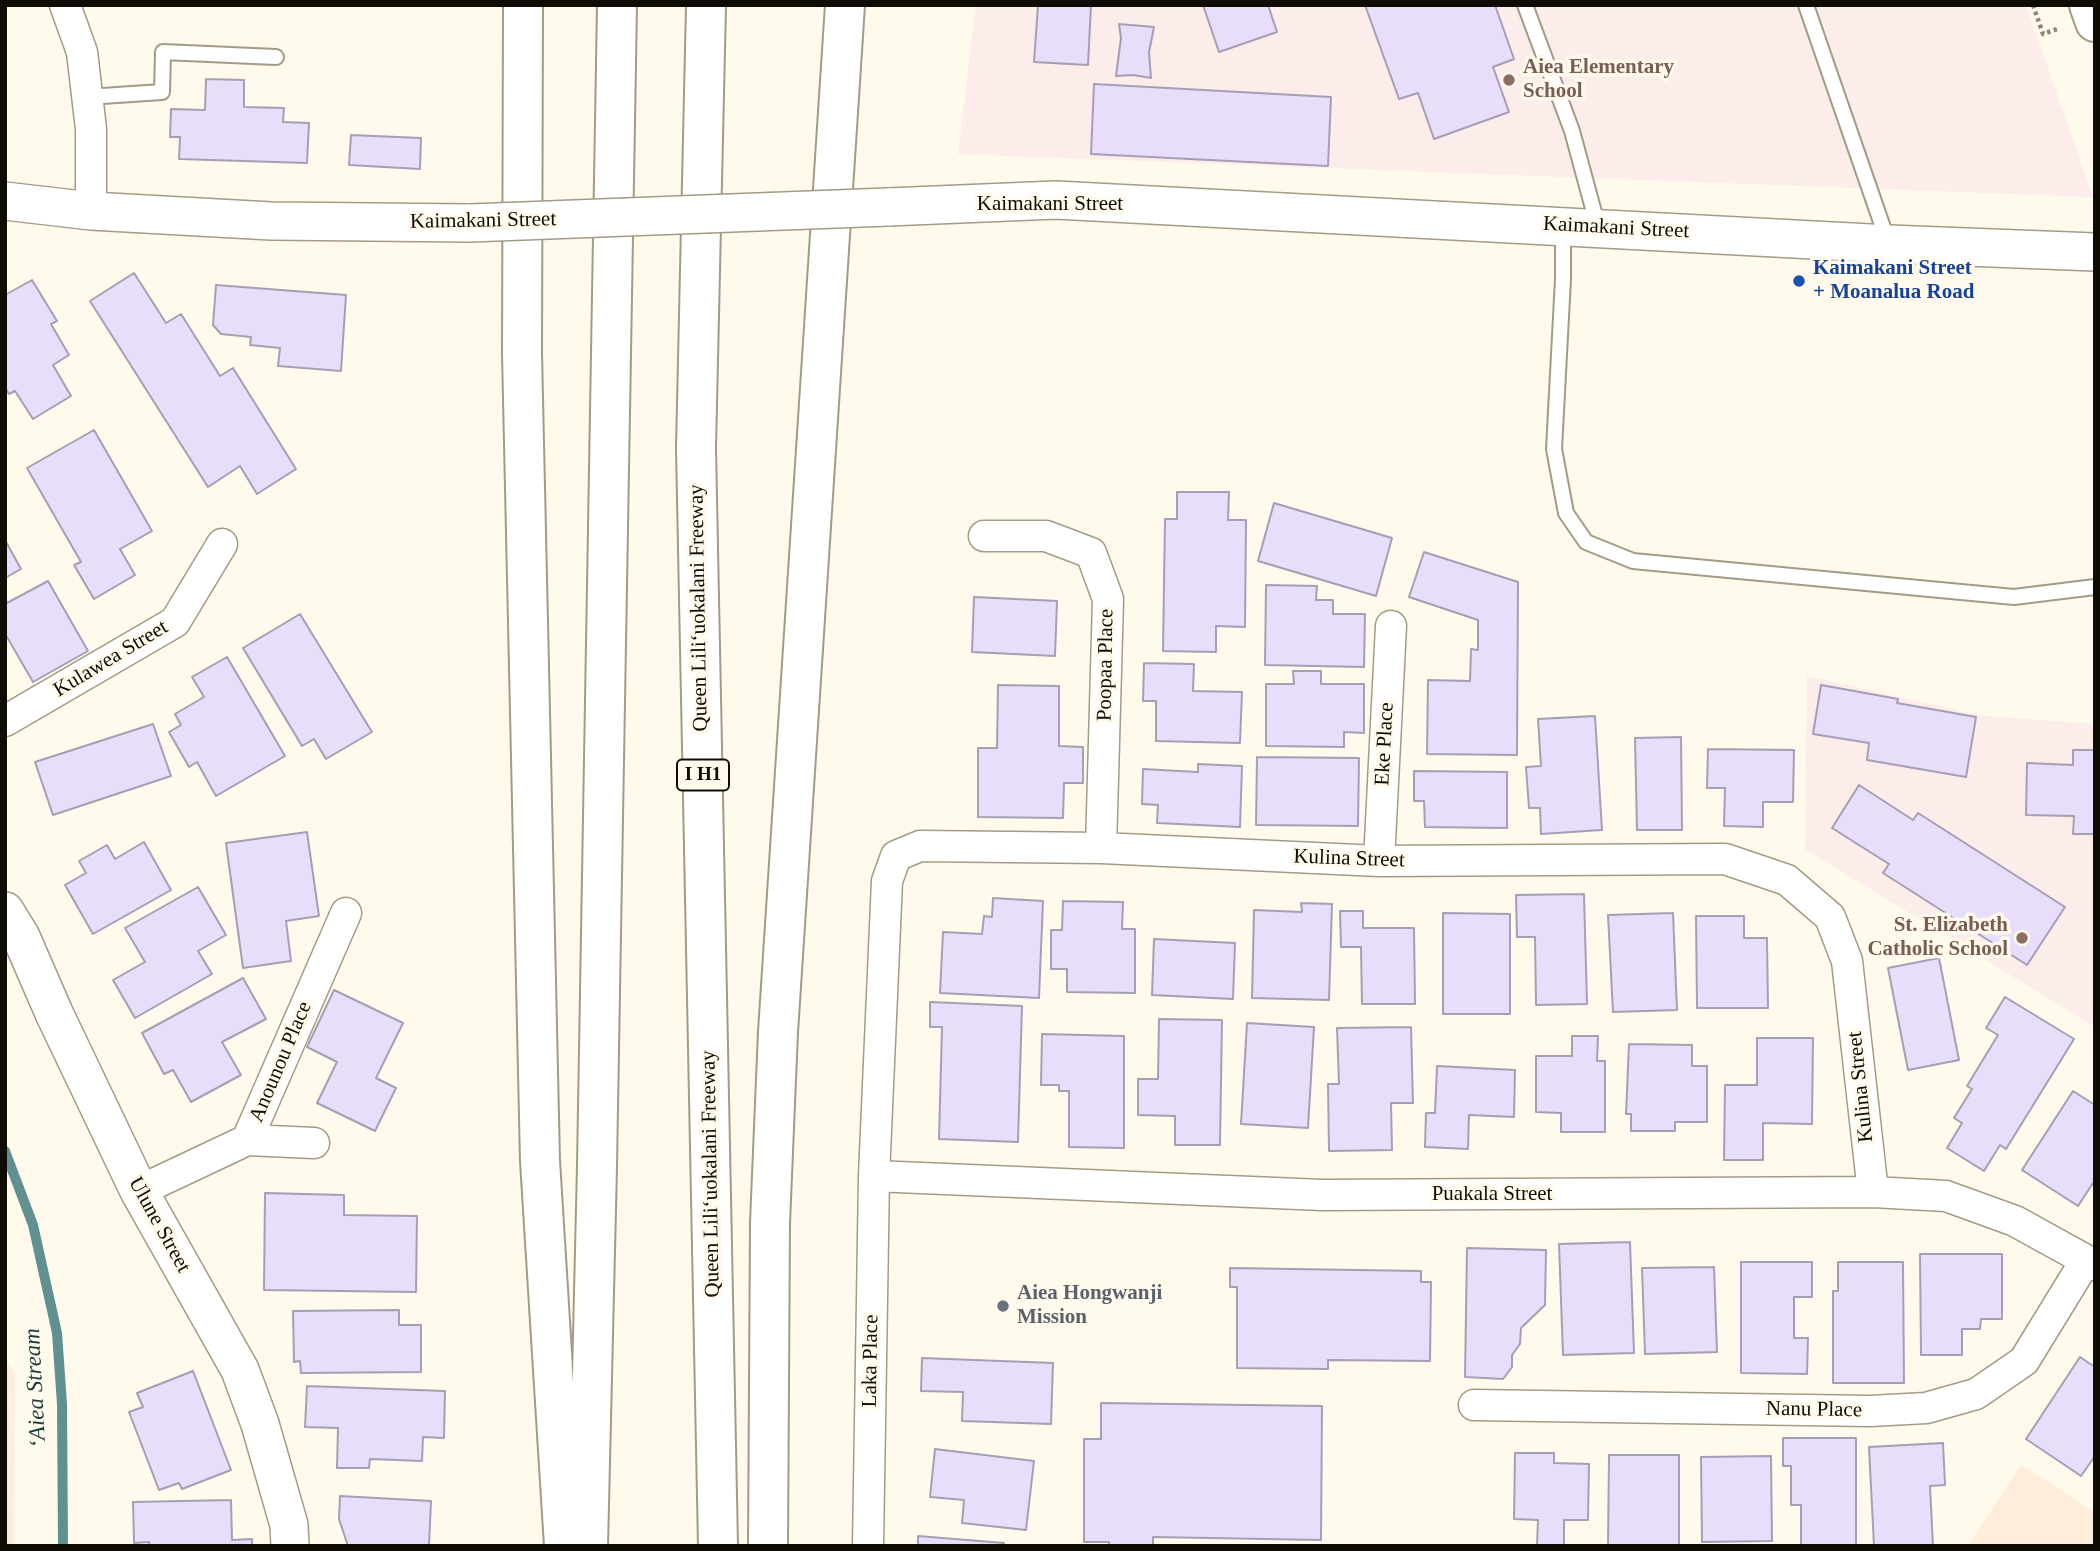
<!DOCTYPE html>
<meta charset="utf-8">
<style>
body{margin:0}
#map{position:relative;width:2100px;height:1551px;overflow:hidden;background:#fffaeb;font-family:Georgia,serif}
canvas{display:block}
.frame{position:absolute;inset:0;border:7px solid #0f0c05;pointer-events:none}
</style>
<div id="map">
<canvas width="2100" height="1551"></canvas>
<div class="frame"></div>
</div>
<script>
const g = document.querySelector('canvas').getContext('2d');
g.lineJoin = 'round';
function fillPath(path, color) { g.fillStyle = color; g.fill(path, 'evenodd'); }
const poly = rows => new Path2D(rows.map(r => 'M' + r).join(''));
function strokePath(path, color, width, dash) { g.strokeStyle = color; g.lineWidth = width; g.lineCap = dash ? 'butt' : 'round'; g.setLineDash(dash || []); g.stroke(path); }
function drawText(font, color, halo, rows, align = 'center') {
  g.font = font + ' Georgia,serif'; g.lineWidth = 7; g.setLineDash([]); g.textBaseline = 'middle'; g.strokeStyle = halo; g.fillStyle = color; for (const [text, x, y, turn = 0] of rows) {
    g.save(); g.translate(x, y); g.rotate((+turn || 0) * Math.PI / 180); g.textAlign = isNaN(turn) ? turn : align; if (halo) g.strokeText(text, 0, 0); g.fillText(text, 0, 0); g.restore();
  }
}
fillPath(poly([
 [5,1359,15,1373,13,1546,5,1546],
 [2021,1465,2095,1512,2095,1546,1968,1546]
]), '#fdedda');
fillPath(poly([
 [976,5,2026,5,2093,197,958,154],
 [1807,676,1983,716,2095,724,2095,1027,1805,849]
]), '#fcecea');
strokePath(poly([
 [5,1151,33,1225,57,1333,62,1404,63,1546]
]), '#609090', 10);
const building = poly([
 [1038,5,1091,5,1088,65,1034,62,1038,5],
 [1203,5,1268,5,1277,32,1219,52,1203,5],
 [1365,5,1495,5,1514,59,1493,67,1509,112,1434,139,1418,93,1399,99,1365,5],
 [1119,24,1154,27,1149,52,1151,78,1133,75,1116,76,1121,38,1119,24],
 [206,79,244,80,244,107,284,108,283,122,309,123,307,163,179,159,180,137,170,137,171,109,205,110,206,79],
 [1094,84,1331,97,1328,166,1091,154,1094,84],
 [351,135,421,138,420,169,349,165,351,135],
 [134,273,166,323,181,314,220,376,233,368,296,469,257,494,240,466,208,487,90,301,134,273],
 [32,280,57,321,51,324,69,355,53,365,71,396,33,419,15,391,9,394,5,388,5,295,32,280],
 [216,285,346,295,341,371,278,366,280,348,250,345,251,337,221,334,213,325,216,285],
 [94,430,152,531,120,549,135,575,94,599,74,565,81,562,27,468,94,430],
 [1177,492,1229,492,1228,520,1246,520,1245,627,1216,626,1216,652,1163,651,1165,519,1177,519,1177,492],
 [1274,503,1392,538,1376,596,1258,561,1274,503],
 [5,540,21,569,5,578,5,540],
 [1424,552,1518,582,1517,755,1427,754,1428,680,1470,681,1471,649,1478,650,1478,620,1409,597,1424,552],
 [48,581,88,651,33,682,7,637,5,638,5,604,48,581],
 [1266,585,1317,586,1316,600,1333,600,1333,614,1365,614,1364,667,1265,665,1266,585],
 [974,597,1057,601,1055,656,972,652,974,597],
 [300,614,372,732,326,759,314,739,302,746,243,648,300,614],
 [227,657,285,756,216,796,197,762,189,767,169,732,181,725,175,714,204,697,192,677,227,657],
 [1144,663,1194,664,1193,691,1242,692,1240,743,1156,741,1156,701,1143,701,1144,663],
 [1293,671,1321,671,1321,684,1364,684,1364,733,1344,732,1344,747,1266,746,1266,684,1294,684,1293,671],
 [998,685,1059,686,1059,746,1083,747,1083,783,1064,783,1063,818,978,817,978,748,997,748,998,685],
 [1821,685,1898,699,1897,703,1976,717,1966,777,1867,760,1869,743,1813,734,1821,685],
 [1595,716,1602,830,1541,834,1540,808,1529,808,1526,767,1541,766,1538,719,1595,716],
 [153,724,171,776,53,815,35,762,153,724],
 [1681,737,1682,830,1637,830,1635,738,1681,737],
 [1708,749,1794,750,1793,802,1763,802,1763,827,1724,826,1725,788,1707,788,1708,749],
 [2073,750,2095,750,2095,834,2073,834,2074,816,2026,815,2027,763,2073,765,2073,750],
 [1257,757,1359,758,1358,826,1256,825,1257,757],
 [1198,764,1242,766,1240,827,1157,823,1158,805,1142,804,1143,769,1198,772,1198,764],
 [1414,771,1507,772,1507,828,1425,827,1424,801,1414,801,1414,771],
 [1859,785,1913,820,1918,813,2065,907,2027,965,1883,873,1889,864,1832,828,1859,785],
 [307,832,319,916,286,921,291,961,243,968,226,843,307,832],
 [144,842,171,890,93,934,65,885,86,873,79,861,107,845,115,859,144,842],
 [198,887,226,935,198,951,212,974,135,1018,113,980,145,962,125,928,198,887],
 [1584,894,1587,1004,1536,1005,1535,937,1517,937,1516,895,1584,894],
 [993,898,1043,901,1039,998,940,993,943,932,982,934,984,916,992,917,993,898],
 [1063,901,1123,902,1122,929,1135,929,1135,993,1067,992,1067,969,1051,969,1051,930,1062,930,1063,901],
 [1301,903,1332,904,1329,1000,1252,998,1254,910,1302,912,1301,903],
 [1340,911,1363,911,1363,928,1414,928,1415,1004,1362,1004,1361,947,1341,947,1340,911],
 [1443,913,1510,914,1510,1014,1443,1014,1443,913],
 [1673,913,1677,1010,1613,1012,1608,915,1673,913],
 [1696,916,1744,916,1744,938,1767,938,1768,1008,1697,1008,1696,916],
 [1154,939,1235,943,1233,999,1152,995,1154,939],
 [1939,958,1959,1060,1908,1070,1888,968,1939,958],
 [243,978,266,1019,222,1042,241,1075,191,1102,173,1070,164,1074,142,1033,243,978],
 [334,990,403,1023,376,1078,396,1088,375,1131,317,1103,337,1062,307,1047,334,990],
 [2005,997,2074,1039,2006,1149,2000,1145,1984,1171,1947,1148,1962,1123,1954,1118,1972,1089,1967,1086,1998,1035,1986,1028,2005,997],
 [930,1002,1022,1006,1018,1142,939,1139,942,1027,930,1027,930,1002],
 [1159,1019,1222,1020,1220,1145,1175,1145,1175,1116,1138,1115,1138,1079,1158,1079,1159,1019],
 [1247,1023,1314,1027,1308,1128,1241,1124,1247,1023],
 [1411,1027,1413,1103,1391,1103,1392,1150,1329,1151,1328,1084,1339,1084,1337,1028,1411,1027],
 [1042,1034,1124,1036,1124,1148,1069,1147,1069,1091,1059,1091,1059,1085,1041,1085,1042,1034],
 [1572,1036,1598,1036,1597,1061,1605,1061,1605,1132,1561,1132,1561,1113,1536,1112,1536,1056,1572,1056,1572,1036],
 [1757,1038,1813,1038,1812,1124,1763,1123,1763,1160,1724,1160,1725,1085,1757,1085,1757,1038],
 [1629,1044,1692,1045,1692,1066,1707,1066,1707,1122,1675,1122,1675,1131,1631,1131,1631,1114,1626,1114,1629,1044],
 [1437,1066,1515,1070,1514,1117,1469,1115,1468,1149,1425,1147,1426,1113,1435,1113,1437,1066],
 [2073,1091,2095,1105,2095,1180,2078,1206,2022,1170,2073,1091],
 [265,1193,344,1195,344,1215,417,1216,416,1292,264,1290,265,1193],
 [1630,1242,1634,1353,1563,1355,1559,1244,1630,1242],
 [1467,1248,1546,1250,1545,1305,1521,1328,1520,1344,1512,1355,1512,1367,1503,1379,1465,1377,1467,1248],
 [1920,1254,2002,1254,2002,1319,1981,1319,1980,1329,1962,1329,1962,1355,1921,1355,1920,1254],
 [1741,1262,1812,1262,1812,1297,1794,1297,1794,1338,1808,1338,1807,1374,1741,1373,1741,1262],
 [1838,1262,1903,1262,1904,1383,1833,1383,1833,1291,1838,1291,1838,1262],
 [1714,1267,1717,1352,1645,1354,1642,1268,1714,1267],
 [1230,1268,1421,1271,1421,1282,1431,1282,1430,1361,1328,1360,1328,1369,1237,1368,1237,1287,1230,1287,1230,1268],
 [399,1310,399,1325,421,1325,421,1372,301,1373,300,1361,294,1362,293,1311,399,1310],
 [2080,1357,2095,1367,2095,1456,2081,1476,2026,1439,2080,1357],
 [922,1358,1053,1363,1051,1424,962,1421,963,1392,921,1391,922,1358],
 [193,1371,231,1470,182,1489,179,1483,159,1490,129,1412,143,1407,137,1393,193,1371],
 [307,1386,445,1391,444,1438,423,1437,422,1461,370,1459,369,1468,337,1468,338,1428,305,1427,307,1386],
 [1101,1403,1322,1406,1321,1540,1153,1537,1153,1546,1109,1546,1109,1542,1084,1542,1084,1439,1101,1439,1101,1403],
 [1783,1438,1856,1438,1856,1546,1801,1546,1801,1505,1791,1505,1791,1466,1783,1466,1783,1438],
 [1943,1443,1945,1485,1930,1486,1933,1546,1874,1546,1869,1447,1943,1443],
 [935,1449,1034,1461,1026,1530,962,1523,964,1500,930,1497,935,1449],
 [1515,1453,1554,1453,1554,1463,1589,1464,1588,1520,1564,1520,1564,1546,1537,1546,1538,1520,1514,1519,1515,1453],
 [1609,1455,1679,1455,1679,1546,1608,1546,1609,1455],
 [1771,1456,1772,1541,1702,1542,1701,1457,1771,1456],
 [340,1496,431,1501,429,1546,348,1546,339,1519,340,1496],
 [231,1500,232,1540,252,1539,252,1546,150,1546,149,1542,134,1543,133,1502,231,1500],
 [918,1536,1004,1543,1003,1546,918,1546,918,1536]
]);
fillPath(building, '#e8ddfb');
strokePath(building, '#a59eb4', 2);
const service = poly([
 [1525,5,1572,131,1598,227],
 [1806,5,1888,242],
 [87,97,162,92,163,52,276,57],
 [1563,226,1563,279,1554,449,1566,513,1586,542,1633,561,2014,597,2095,587]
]);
const minor = poly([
 [65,5,82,52,91,129,91,211],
 [984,536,1046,536,1091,553,1108,599,1101,848],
 [5,721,175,622,222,544],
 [1379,861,1391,626],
 [247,1140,314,1143],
 [874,1176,1322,1195,1873,1192,1946,1196,2015,1221,2095,1265],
 [139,1191,247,1140,346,913],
 [1474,1405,1870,1411,1926,1408,1976,1394,2024,1361,2086,1260],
 [868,1546,874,1176,887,881,896,856,920,846,1101,848,1379,861,1725,859,1787,880,1830,917,1847,961,1873,1192]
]);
const tertiary = poly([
 [5,201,91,211,271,221,470,223],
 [888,207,1056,200,1889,244,2095,252],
 [5,911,21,937,54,1013,139,1191,240,1370,260,1424,289,1525,290,1546]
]);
const motorway = poly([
 [523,5,522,353,540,1161,564,1546],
 [706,5,696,448,718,1546],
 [2089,5,2095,22],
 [588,1546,597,1166,617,5],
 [768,1546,770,1223,778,1032,845,5]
]);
strokePath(service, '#a39b85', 18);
strokePath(minor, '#a39b85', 33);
strokePath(tertiary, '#a39b85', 40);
strokePath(motorway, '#a39b85', 42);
strokePath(poly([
 [2033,5,2043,34,2057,29]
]), '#8b877c', 4.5, [3.5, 3.5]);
strokePath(service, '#fff', 14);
strokePath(minor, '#fff', 30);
strokePath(tertiary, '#fff', 37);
strokePath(motorway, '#fff', 38);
const tertiaryBridge = poly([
 [470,223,888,207]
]);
strokePath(tertiaryBridge, '#a39b85', 40, []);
strokePath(tertiaryBridge, '#fff', 37);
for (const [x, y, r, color] of [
 [1509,80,7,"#8d6e63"],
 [1799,281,7,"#1a4fb4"],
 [2022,938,7,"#8d6e63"],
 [1003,1306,7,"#6b7280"]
]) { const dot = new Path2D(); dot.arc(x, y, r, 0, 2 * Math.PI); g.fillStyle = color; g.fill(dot); strokePath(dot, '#fffaeb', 2.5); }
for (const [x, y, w] of [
 [703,775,52]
]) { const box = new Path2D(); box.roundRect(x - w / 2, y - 15.5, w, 31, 5); g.fillStyle = '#fffaeb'; g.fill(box); strokePath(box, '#0f0c05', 2); }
drawText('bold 19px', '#0f0c05', null, [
 ["I H1",703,775]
]);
drawText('bold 21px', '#785e54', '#fffaeb', [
 ["Aiea Elementary",1523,68],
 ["School",1523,92],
 ["St. Elizabeth",2008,926,"right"],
 ["Catholic School",2008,950,"right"]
], 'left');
drawText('21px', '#0f0c05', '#fffaeb', [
 ["Kaimakani Street",1050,204],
 ["Kaimakani Street",483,221,-1],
 ["Kaimakani Street",1616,228,3],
 ["Queen Liliʻuokalani Freeway",699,608,-91],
 ["Kulawea Street",111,659,-31],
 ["Poopaa Place",1106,665,-89],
 ["Eke Place",1385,744,-87],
 ["Kulina Street",1349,859,2],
 ["Anounou Place",281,1062,-67],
 ["Kulina Street",1861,1087,-96],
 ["Queen Liliʻuokalani Freeway",711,1174,-91],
 ["Puakala Street",1492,1194],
 ["Ulune Street",159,1225,61],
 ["Laka Place",871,1361,-89],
 ["Nanu Place",1814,1410,1]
]);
drawText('bold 21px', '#164399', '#fffaeb', [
 ["Kaimakani Street",1813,269],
 ["+ Moanalua Road",1813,293]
], 'left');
drawText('bold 21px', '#5b616d', '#fffaeb', [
 ["Aiea Hongwanji",1017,1294],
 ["Mission",1017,1318]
], 'left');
drawText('italic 23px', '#183b3c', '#fffaeb', [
 ["ʻAiea Stream",36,1388,-93]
]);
</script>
